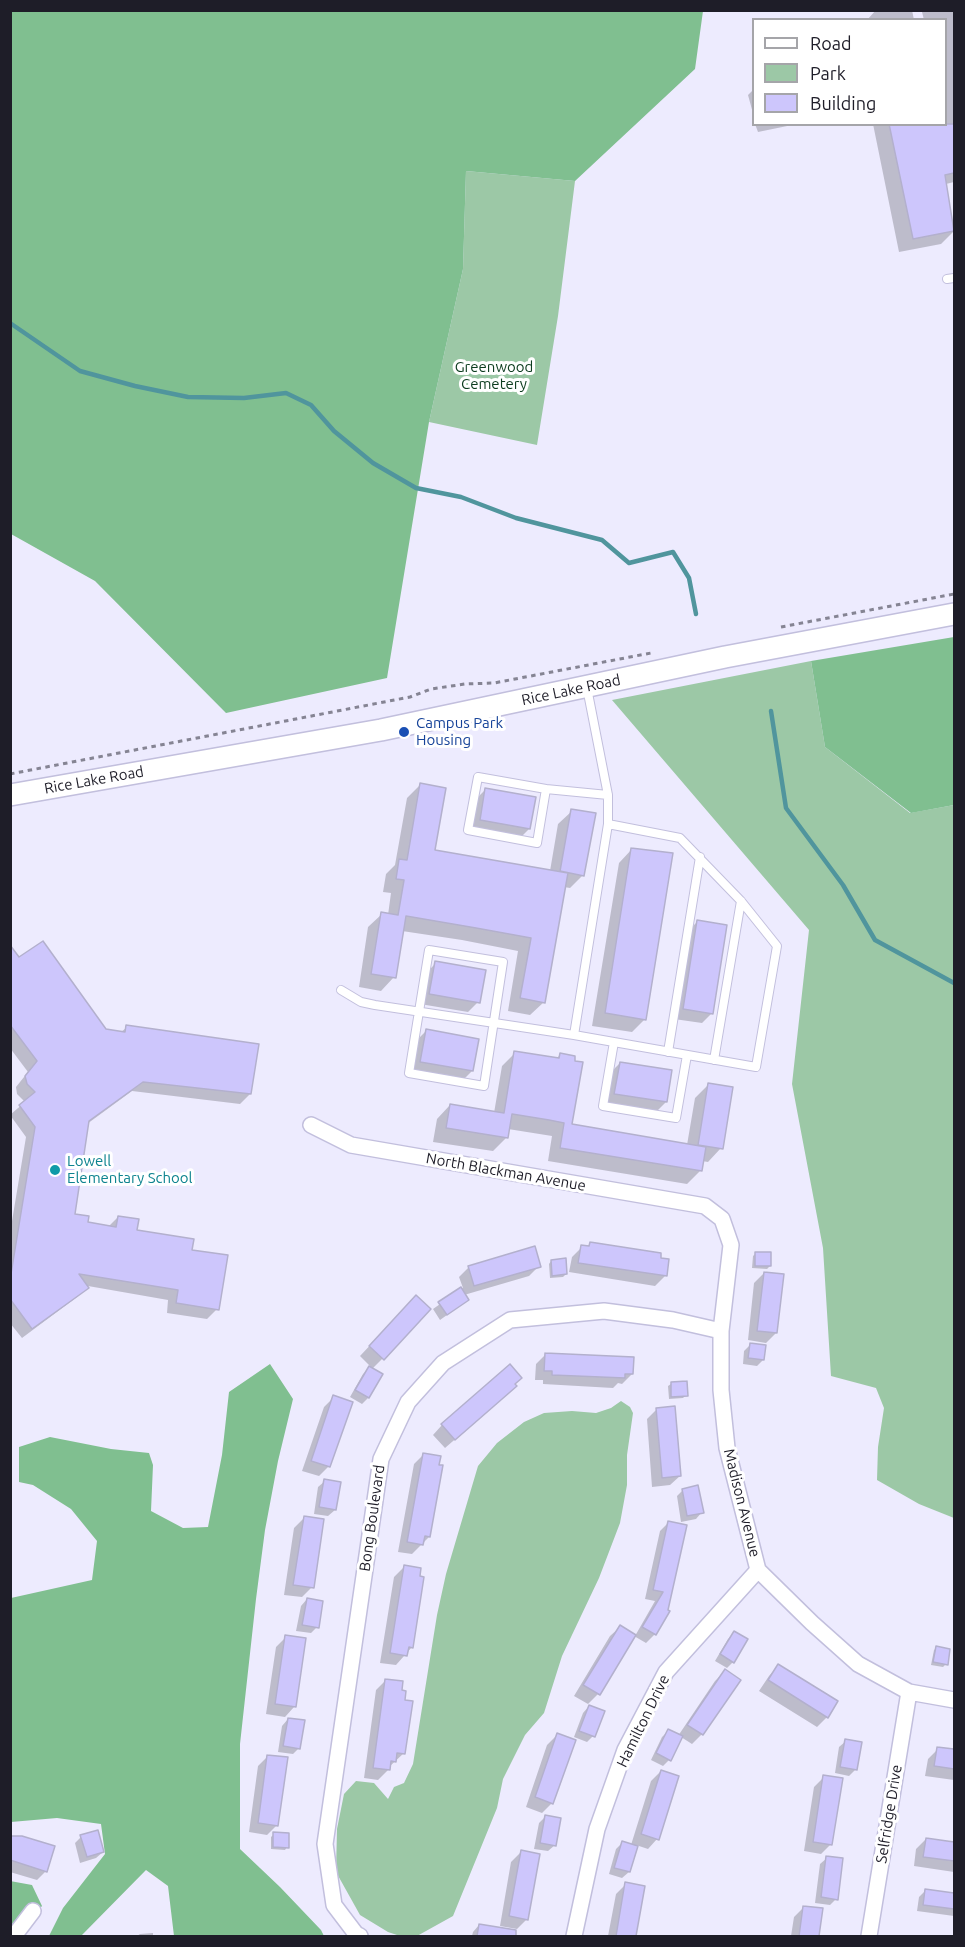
<!DOCTYPE html>
<style>
body{margin:0}
#map{position:relative;width:965px;height:1947px;overflow:hidden;background:#edebfe;font-family:Ubuntu,sans-serif}
canvas{display:block}
.frame{position:absolute;inset:0;border:12px solid #1e1d28;pointer-events:none}
.legend{position:absolute;left:752px;top:18px;width:195px;height:108px;box-sizing:border-box;background:#fff;border:2px solid #a5a5a9;margin:0;padding:8px 10px;list-style:none;font-size:18px;color:#1e1d28}
.legend li{display:flex;align-items:center;gap:12px;height:30px}
.legend b{width:30px;border:2px solid #a5a5a9}
</style>
<div id="map">
<canvas width="965" height="1947"></canvas>
<div class="frame"></div>
<ul class="legend">
<li><b style="height:8px;background:#fff"></b>Road</li>
<li><b style="height:16px;background:#9cc8a6"></b>Park</li>
<li><b style="height:16px;background:#cdc6fc"></b>Building</li>
</ul>
</div>
<script>
const g = document.querySelector('canvas').getContext('2d');
g.lineJoin = 'round';
function fillPath(path, color) { g.fillStyle = color; g.fill(path, 'evenodd'); }
const poly = rows => new Path2D(rows.map(r => 'M' + r).join(''));
function strokePath(path, color, width, dash) { g.strokeStyle = color; g.lineWidth = width; g.lineCap = dash ? 'butt' : 'round'; g.setLineDash(dash || []); g.stroke(path); }
function drawText(font, color, halo, rows, align = 'center') {
  g.font = font + ' Ubuntu,sans-serif'; g.lineWidth = 6; g.setLineDash([]); g.textBaseline = 'middle'; g.strokeStyle = halo; g.fillStyle = color; for (const [text, x, y, turn = 0] of rows) {
    g.save(); g.translate(x, y); g.rotate((+turn || 0) * Math.PI / 180); g.textAlign = isNaN(turn) ? turn : align; if (halo) g.strokeText(text, 0, 0); g.fillText(text, 0, 0); g.restore();
  }
}
fillPath(poly([
 [466,171,575,181,558,316,537,445,429,422,463,269],
 [811,661,825,747,910,813,954,805,954,1518,919,1504,877,1480,878,1447,884,1408,876,1388,831,1376,823,1248,792,1084,809,930,612,700],
 [621,1401,630,1407,633,1413,627,1455,627,1485,620,1523,599,1578,562,1656,544,1713,525,1735,503,1779,497,1808,453,1916,417,1936,400,1936,388,1932,360,1915,336,1872,337,1829,344,1794,356,1781,374,1783,388,1799,394,1787,404,1783,413,1764,437,1615,446,1574,478,1466,497,1443,524,1422,544,1413,572,1411,596,1413,611,1408]
]), '#9cc8a6');
fillPath(poly([
 [11,10,703,11,695,69,575,181,466,171,463,269,429,422,387,678,226,713,95,581,11,534],
 [954,637,954,805,911,813,825,747,811,661],
 [270,1364,293,1399,278,1461,265,1530,256,1599,240,1744,240,1849,280,1887,321,1930,324,1936,174,1936,168,1886,146,1870,81,1936,49,1936,63,1908,105,1854,101,1824,57,1818,11,1822,11,1598,92,1580,97,1541,71,1509,33,1485,19,1482,19,1447,50,1437,111,1449,149,1453,153,1465,151,1511,183,1528,208,1527,222,1455,229,1392],
 [10,1881,32,1885,42,1906,22,1929,10,1935]
]), '#80bf90');
fillPath(poly([
 [876,10,912,10,914,20,867,20],
 [924,10,954,10,954,182,946,184,954,231,941,244,899,252,873,124,946,124,946,20,924,20,922,12],
 [754,89,754,117,748,95],
 [755,124,797,124,758,132],
 [420,785,434,851,550,871,558,824,572,811,583,875,570,888,564,887,544,1002,530,1015,508,1011,518,951,462,940,402,931,394,977,381,991,359,987,368,927,382,914,388,915,391,893,383,892,386,874,395,865,407,798],
 [486,789,529,829,519,839,470,830,476,799],
 [632,849,645,1019,632,1032,592,1026,619,863],
 [697,922,712,1013,702,1023,674,1019,687,932],
 [10,948,19,959,105,1030,120,1033,127,1027,250,1094,240,1104,132,1091,87,1124,73,1215,86,1224,108,1227,118,1217,217,1309,207,1319,167,1313,168,1300,88,1286,77,1297,22,1338,10,1323,10,1233,26,1137,10,1115,25,1102,17,1094,16,1087,28,1072,10,1048],
 [436,963,478,1002,468,1012,420,1004,426,973],
 [426,1031,472,1071,462,1081,411,1071,416,1041],
 [515,1053,556,1059,560,1055,571,1125,687,1145,695,1098,709,1084,721,1148,708,1162,702,1161,700,1171,687,1184,548,1161,552,1136,508,1129,506,1138,493,1151,433,1142,437,1119,450,1105,494,1113,502,1066],
 [620,1063,666,1102,656,1112,605,1103,610,1073],
 [590,1244,665,1276,655,1286,569,1272,572,1257,582,1247,586,1247],
 [756,1253,770,1266,767,1269,752,1268,753,1256],
 [551,1261,566,1274,563,1277,550,1278,549,1264],
 [539,1266,529,1276,464,1295,468,1300,440,1320,433,1309,463,1288,459,1277,469,1267],
 [764,1273,776,1333,766,1343,748,1340,754,1283],
 [406,1307,383,1358,372,1369,381,1375,368,1398,362,1404,350,1397,363,1374,371,1367,360,1356],
 [750,1345,763,1360,757,1366,743,1364,744,1351],
 [546,1354,632,1374,622,1384,618,1383,613,1388,543,1384,543,1380,535,1380,536,1364],
 [671,1384,686,1395,683,1398,669,1399,668,1386],
 [505,1396,445,1448,433,1435,442,1425],
 [334,1397,329,1466,319,1476,302,1471,324,1407],
 [657,1409,680,1476,670,1485,652,1487,647,1419],
 [424,1454,429,1537,412,1554,398,1552,414,1464],
 [325,1481,335,1510,328,1516,314,1514,318,1487],
 [683,1490,702,1512,696,1519,681,1522,677,1496],
 [304,1518,312,1587,302,1597,284,1595,294,1528],
 [669,1522,685,1526,655,1634,646,1643,634,1636,598,1694,588,1704,574,1696,610,1636,620,1627,635,1636,655,1601,645,1599,660,1531],
 [404,1567,412,1647,396,1665,380,1663,394,1577],
 [307,1599,317,1627,311,1633,296,1631,301,1606],
 [734,1633,733,1662,727,1668,715,1661,728,1639],
 [286,1637,294,1707,285,1717,266,1714,276,1647],
 [937,1648,946,1664,943,1667,931,1665,934,1650],
 [778,1666,827,1717,817,1727,759,1691,769,1676],
 [725,1671,739,1680,702,1734,692,1744,681,1737,669,1760,663,1766,651,1760,662,1737,668,1731,678,1736,715,1681],
 [386,1680,404,1753,389,1767,388,1770,378,1780,364,1778,376,1690],
 [589,1706,593,1736,587,1742,574,1737,583,1713],
 [288,1719,299,1748,293,1754,278,1752,282,1726],
 [557,1735,552,1803,542,1813,526,1807,547,1745],
 [846,1741,856,1769,849,1776,835,1773,839,1747],
 [938,1749,954,1751,954,1780,925,1776,928,1759],
 [268,1756,277,1825,267,1835,249,1832,258,1766],
 [661,1771,657,1839,648,1849,636,1845,629,1872,622,1878,609,1874,616,1849,622,1843,631,1845,651,1781],
 [824,1777,831,1844,821,1854,804,1851,814,1787],
 [545,1817,555,1845,548,1851,534,1849,539,1823],
 [274,1834,287,1847,285,1850,271,1849,271,1837],
 [10,1837,46,1871,37,1880,10,1872],
 [81,1837,103,1852,96,1858,80,1863,75,1843],
 [926,1839,954,1843,954,1872,914,1866,916,1849],
 [521,1852,527,1919,517,1929,500,1926,511,1862],
 [827,1858,836,1899,830,1905,815,1903,820,1864],
 [626,1884,643,1887,634,1936,608,1936,616,1894],
 [926,1890,954,1894,954,1916,917,1911,919,1897],
 [804,1907,821,1910,817,1936,791,1936,794,1917],
 [479,1925,494,1928,492,1936,472,1936,473,1932],
 [153,1933,153,1936,137,1936,140,1934]
]), '#0003');
strokePath(poly([
 [10,323,80,371,135,386,188,397,244,398,286,393,311,405,334,431,373,463,416,488,461,497,516,518,602,540,629,563,673,552,689,578,696,614],
 [771,711,786,808,843,885,875,940,954,983]
]), '#50959d', 4.5);
const building = poly([
 [889,124,954,124,954,173,945,175,954,231,913,239,889,124],
 [420,783,446,788,435,850,568,873,545,1003,520,998,531,938,476,928,406,916,396,978,371,974,381,912,398,915,404,880,396,879,399,859,407,860,420,783],
 [485,788,536,797,530,829,480,820,485,788],
 [571,809,596,813,584,876,560,871,571,809],
 [631,848,673,853,646,1020,605,1013,631,848],
 [697,920,727,925,713,1014,683,1009,697,920],
 [43,941,106,1029,125,1032,126,1025,259,1044,251,1094,143,1082,89,1121,75,1214,89,1216,88,1222,116,1227,118,1216,139,1219,137,1230,194,1239,192,1250,228,1255,219,1310,176,1303,178,1290,79,1274,89,1288,32,1329,10,1299,10,1280,35,1127,19,1105,35,1092,27,1084,25,1076,37,1061,10,1025,10,945,19,957,43,941],
 [435,961,486,970,480,1003,429,994,435,961],
 [426,1029,479,1039,473,1071,420,1062,426,1029],
 [514,1051,559,1058,560,1053,575,1056,575,1061,583,1062,572,1124,706,1147,702,1171,560,1148,564,1123,549,1120,512,1114,508,1138,446,1128,450,1104,504,1113,514,1051],
 [620,1062,672,1070,667,1102,614,1094,620,1062],
 [708,1083,733,1087,723,1149,698,1145,708,1083],
 [590,1242,661,1253,661,1258,669,1259,667,1276,578,1263,581,1245,589,1246,590,1242],
 [535,1246,541,1267,474,1286,468,1266,535,1246],
 [755,1252,771,1252,771,1266,755,1266,755,1252],
 [566,1258,567,1274,552,1276,551,1260,566,1258],
 [764,1272,784,1274,777,1333,757,1331,764,1272],
 [461,1287,469,1300,447,1315,438,1302,461,1287],
 [416,1295,431,1309,384,1360,369,1346,416,1295],
 [750,1343,766,1345,764,1360,748,1358,750,1343],
 [545,1353,634,1357,633,1374,625,1374,625,1378,552,1375,552,1371,544,1371,545,1353],
 [510,1364,522,1378,515,1384,517,1386,455,1440,441,1424,510,1364],
 [369,1366,383,1374,369,1398,355,1390,369,1366],
 [687,1381,688,1396,671,1397,671,1382,687,1381],
 [333,1395,353,1402,330,1467,311,1461,333,1395],
 [675,1406,681,1476,662,1478,656,1408,675,1406],
 [423,1453,441,1456,439,1465,443,1465,430,1537,425,1536,423,1545,407,1542,423,1453],
 [324,1479,341,1482,336,1510,319,1507,324,1479],
 [698,1485,704,1513,687,1516,682,1489,698,1485],
 [304,1516,324,1519,314,1588,293,1585,304,1516],
 [668,1521,687,1525,668,1610,670,1611,656,1635,642,1627,663,1592,653,1590,668,1521],
 [404,1565,421,1568,420,1576,424,1577,413,1648,409,1647,407,1656,390,1653,404,1565],
 [307,1598,323,1601,319,1628,302,1625,307,1598],
 [620,1625,636,1635,600,1695,583,1685,620,1625],
 [734,1631,748,1639,734,1663,720,1654,734,1631],
 [285,1635,306,1638,296,1707,275,1704,285,1635],
 [936,1646,950,1649,948,1665,933,1662,936,1646],
 [778,1664,838,1701,828,1718,768,1680,778,1664],
 [725,1669,741,1680,703,1735,687,1725,725,1669],
 [385,1679,403,1681,402,1690,406,1691,405,1700,413,1701,405,1754,397,1753,396,1762,391,1761,390,1770,373,1768,385,1679],
 [589,1705,605,1711,595,1737,579,1731,589,1705],
 [288,1718,305,1720,300,1749,283,1746,288,1718],
 [668,1729,683,1736,671,1761,656,1753,668,1729],
 [557,1733,576,1740,553,1804,535,1797,557,1733],
 [845,1739,862,1742,857,1770,840,1767,845,1739],
 [937,1747,954,1749,954,1769,934,1766,937,1747],
 [267,1755,288,1757,278,1826,258,1823,267,1755],
 [661,1770,679,1776,659,1840,641,1834,661,1770],
 [823,1775,843,1778,832,1845,813,1842,823,1775],
 [545,1815,561,1818,556,1846,540,1843,545,1815],
 [98,1830,104,1852,87,1857,80,1835,98,1830],
 [273,1832,289,1833,289,1848,273,1847,273,1832],
 [10,1836,22,1836,55,1846,47,1872,10,1860,10,1836],
 [926,1838,954,1842,954,1861,923,1857,926,1838],
 [622,1841,638,1846,630,1872,614,1868,622,1841],
 [521,1850,540,1854,528,1920,509,1916,521,1850],
 [826,1856,843,1858,838,1900,821,1897,826,1856],
 [625,1882,645,1886,636,1936,616,1936,625,1882],
 [925,1889,954,1893,954,1909,923,1905,925,1889],
 [803,1906,823,1908,819,1936,799,1936,803,1906],
 [479,1924,516,1930,516,1936,477,1936,479,1924]
]);
fillPath(building, '#cdc6fc');
strokePath(building, '#b3b0cd', 1.5);
const service = poly([
 [947,279,954,278],
 [587,688,608,795,608,824,574,1035,756,1067,777,946,741,901,680,838,608,824],
 [546,789,478,777,468,830,537,843,546,789,608,795],
 [429,950,503,962,484,1086,409,1073,429,950],
 [341,990,361,1002,375,1005,574,1035],
 [614,1042,603,1106,676,1118,687,1055],
 [668,1052,700,857],
 [714,1060,741,901]
]);
const minor = poly([
 [311,1125,351,1145,705,1206,722,1219,731,1245,721,1331,721,1390,727,1448,758,1570,812,1623,858,1664,909,1692,954,1700],
 [14,1936,33,1911],
 [360,1936,356,1934,334,1905,325,1844,381,1459,408,1402,443,1363,510,1320,604,1311,673,1320,721,1331],
 [574,1936,597,1829,625,1750,666,1672,758,1570],
 [869,1936,909,1692]
]);
const secondary = poly([
 [10,795,381,730,725,657,954,614]
]);
strokePath(service, '#c2bfdd', 10);
strokePath(minor, '#c2bfdd', 18);
strokePath(secondary, '#c2bfdd', 24);
strokePath(poly([
 [781,627,954,594],
 [10,774,410,697,431,689,465,684,494,683,651,653]
]), '#858493', 3, [4.5, 4.5]);
strokePath(service, '#fff', 8);
strokePath(minor, '#fff', 15);
strokePath(secondary, '#fff', 21);
for (const [x, y, r, color] of [
 [404,732,6,"#1a4fb4"],
 [55,1170,6,"#0f9aa8"]
]) { const dot = new Path2D(); dot.arc(x, y, r, 0, 2 * Math.PI); g.fillStyle = color; g.fill(dot); strokePath(dot, '#fff', 2); }
drawText('15px', '#0c3c1e', '#fff', [
 ["Greenwood",494,367],
 ["Cemetery",494,384]
]);
drawText('15px', '#1e1d28', '#fff', [
 ["Rice Lake Road",571,690,-12],
 ["Rice Lake Road",94,780,-10],
 ["North Blackman Avenue",506,1172,10],
 ["Madison Avenue",742,1503,76],
 ["Bong Boulevard",372,1518,-82],
 ["Hamilton Drive",643,1721,-64],
 ["Selfridge Drive",889,1814,-81]
]);
drawText('15px', '#164399', '#fff', [
 ["Campus Park",416,723],
 ["Housing",416,740]
], 'left');
drawText('15px', '#0d838f', '#fff', [
 ["Lowell",67,1161],
 ["Elementary School",67,1178]
], 'left');
</script>
